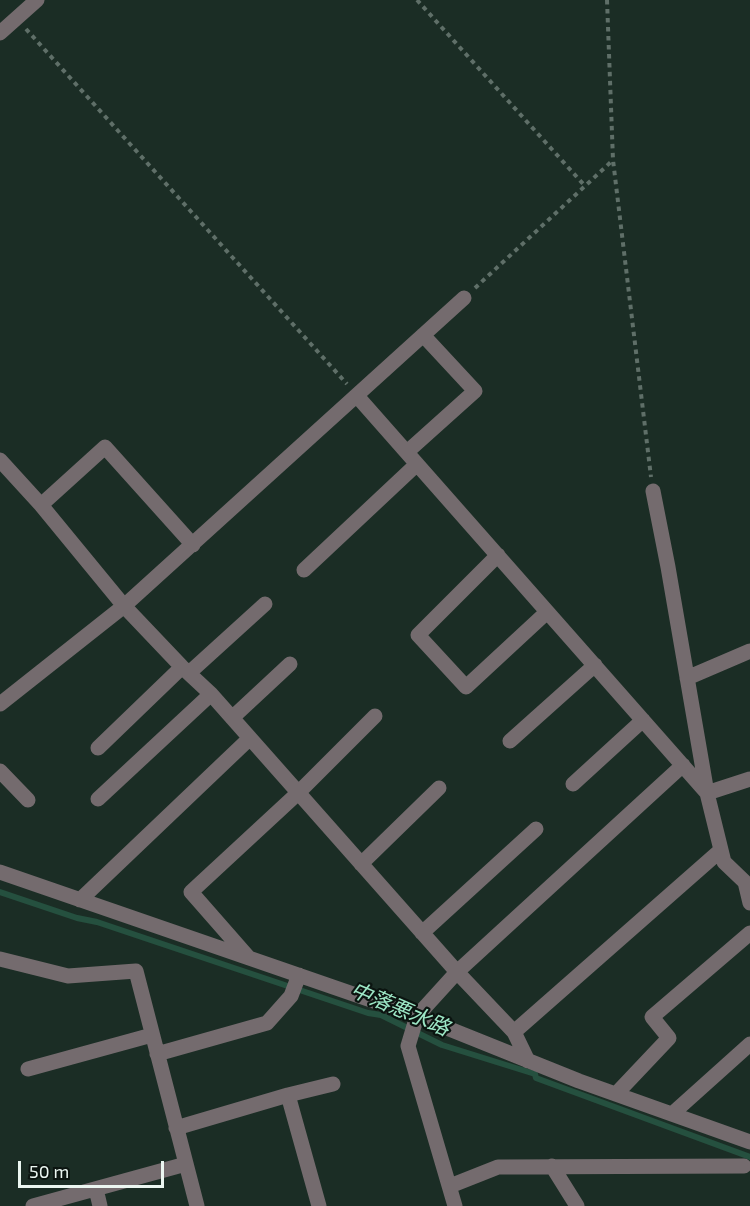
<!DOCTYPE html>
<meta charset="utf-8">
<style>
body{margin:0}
#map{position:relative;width:750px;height:1206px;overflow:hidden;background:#1b2d25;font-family:"Exo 2",sans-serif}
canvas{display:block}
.scale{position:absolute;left:18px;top:1161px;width:146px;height:27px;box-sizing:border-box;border:3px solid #ebf6f1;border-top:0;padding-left:8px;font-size:18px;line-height:21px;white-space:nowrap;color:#ebf6f1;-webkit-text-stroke:4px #0b1410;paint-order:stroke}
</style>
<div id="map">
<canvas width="750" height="1206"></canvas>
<div class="scale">50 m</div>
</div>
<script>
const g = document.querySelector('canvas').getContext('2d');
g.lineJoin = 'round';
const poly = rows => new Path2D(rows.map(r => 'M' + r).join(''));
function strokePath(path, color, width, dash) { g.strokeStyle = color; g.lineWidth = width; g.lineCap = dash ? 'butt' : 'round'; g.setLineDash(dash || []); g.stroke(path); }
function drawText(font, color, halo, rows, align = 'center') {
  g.font = font + ' "Exo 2","Noto Sans JP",sans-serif'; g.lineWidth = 4.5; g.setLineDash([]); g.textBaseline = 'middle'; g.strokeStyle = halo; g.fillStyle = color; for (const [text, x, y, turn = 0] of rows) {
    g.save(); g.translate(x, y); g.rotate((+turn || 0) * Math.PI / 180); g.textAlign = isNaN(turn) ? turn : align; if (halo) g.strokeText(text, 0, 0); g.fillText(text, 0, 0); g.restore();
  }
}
strokePath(poly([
 [0,892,77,918,97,922,368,1013,381,1015,442,1045,535,1074,536,1078,750,1157]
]), '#25503f', 6);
strokePath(poly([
 [417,0,585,186],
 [607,0,613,160,651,477],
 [26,29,347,384],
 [475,288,612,161]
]), '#5f6f68', 4, [4.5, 4.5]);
strokePath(poly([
 [0,33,37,0],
 [357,396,707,793],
 [407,452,475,391,423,335],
 [0,460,41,505,124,606,182,667,211,694,457,972,514,1032,528,1061],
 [653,491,668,567,707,793,724,862,745,882,750,903],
 [41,505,105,447,193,545],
 [498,555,418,635,466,687,547,612],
 [304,570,417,464],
 [189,673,265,604],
 [687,678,750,651],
 [0,704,124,606,464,298],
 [232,718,290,664],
 [510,741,595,665],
 [98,748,182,667],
 [0,771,28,800],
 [573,784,643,720],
 [707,793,750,779],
 [98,799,211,694],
 [361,864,439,788],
 [0,872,417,1016,579,1081,750,1142],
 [80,900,250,738],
 [422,933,536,829],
 [248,957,191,892,298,793,375,716],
 [0,959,68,976,136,971,197,1206],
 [514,1032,721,850],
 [157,1054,267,1023,291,996,299,975],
 [28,1069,152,1035],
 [616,1094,669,1038,652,1017,750,933],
 [288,1095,319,1206],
 [672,1114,750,1044],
 [176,1128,288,1095,333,1084],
 [552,1166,577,1206],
 [450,1186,498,1167,744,1166],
 [96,1189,100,1206],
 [33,1206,186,1164],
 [455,1206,408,1046,417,1016,457,972,683,765]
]), '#746b6e', 15);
drawText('italic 21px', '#9de7c6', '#0b1410', [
 ["中落悪水路",400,1009,23]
]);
</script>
